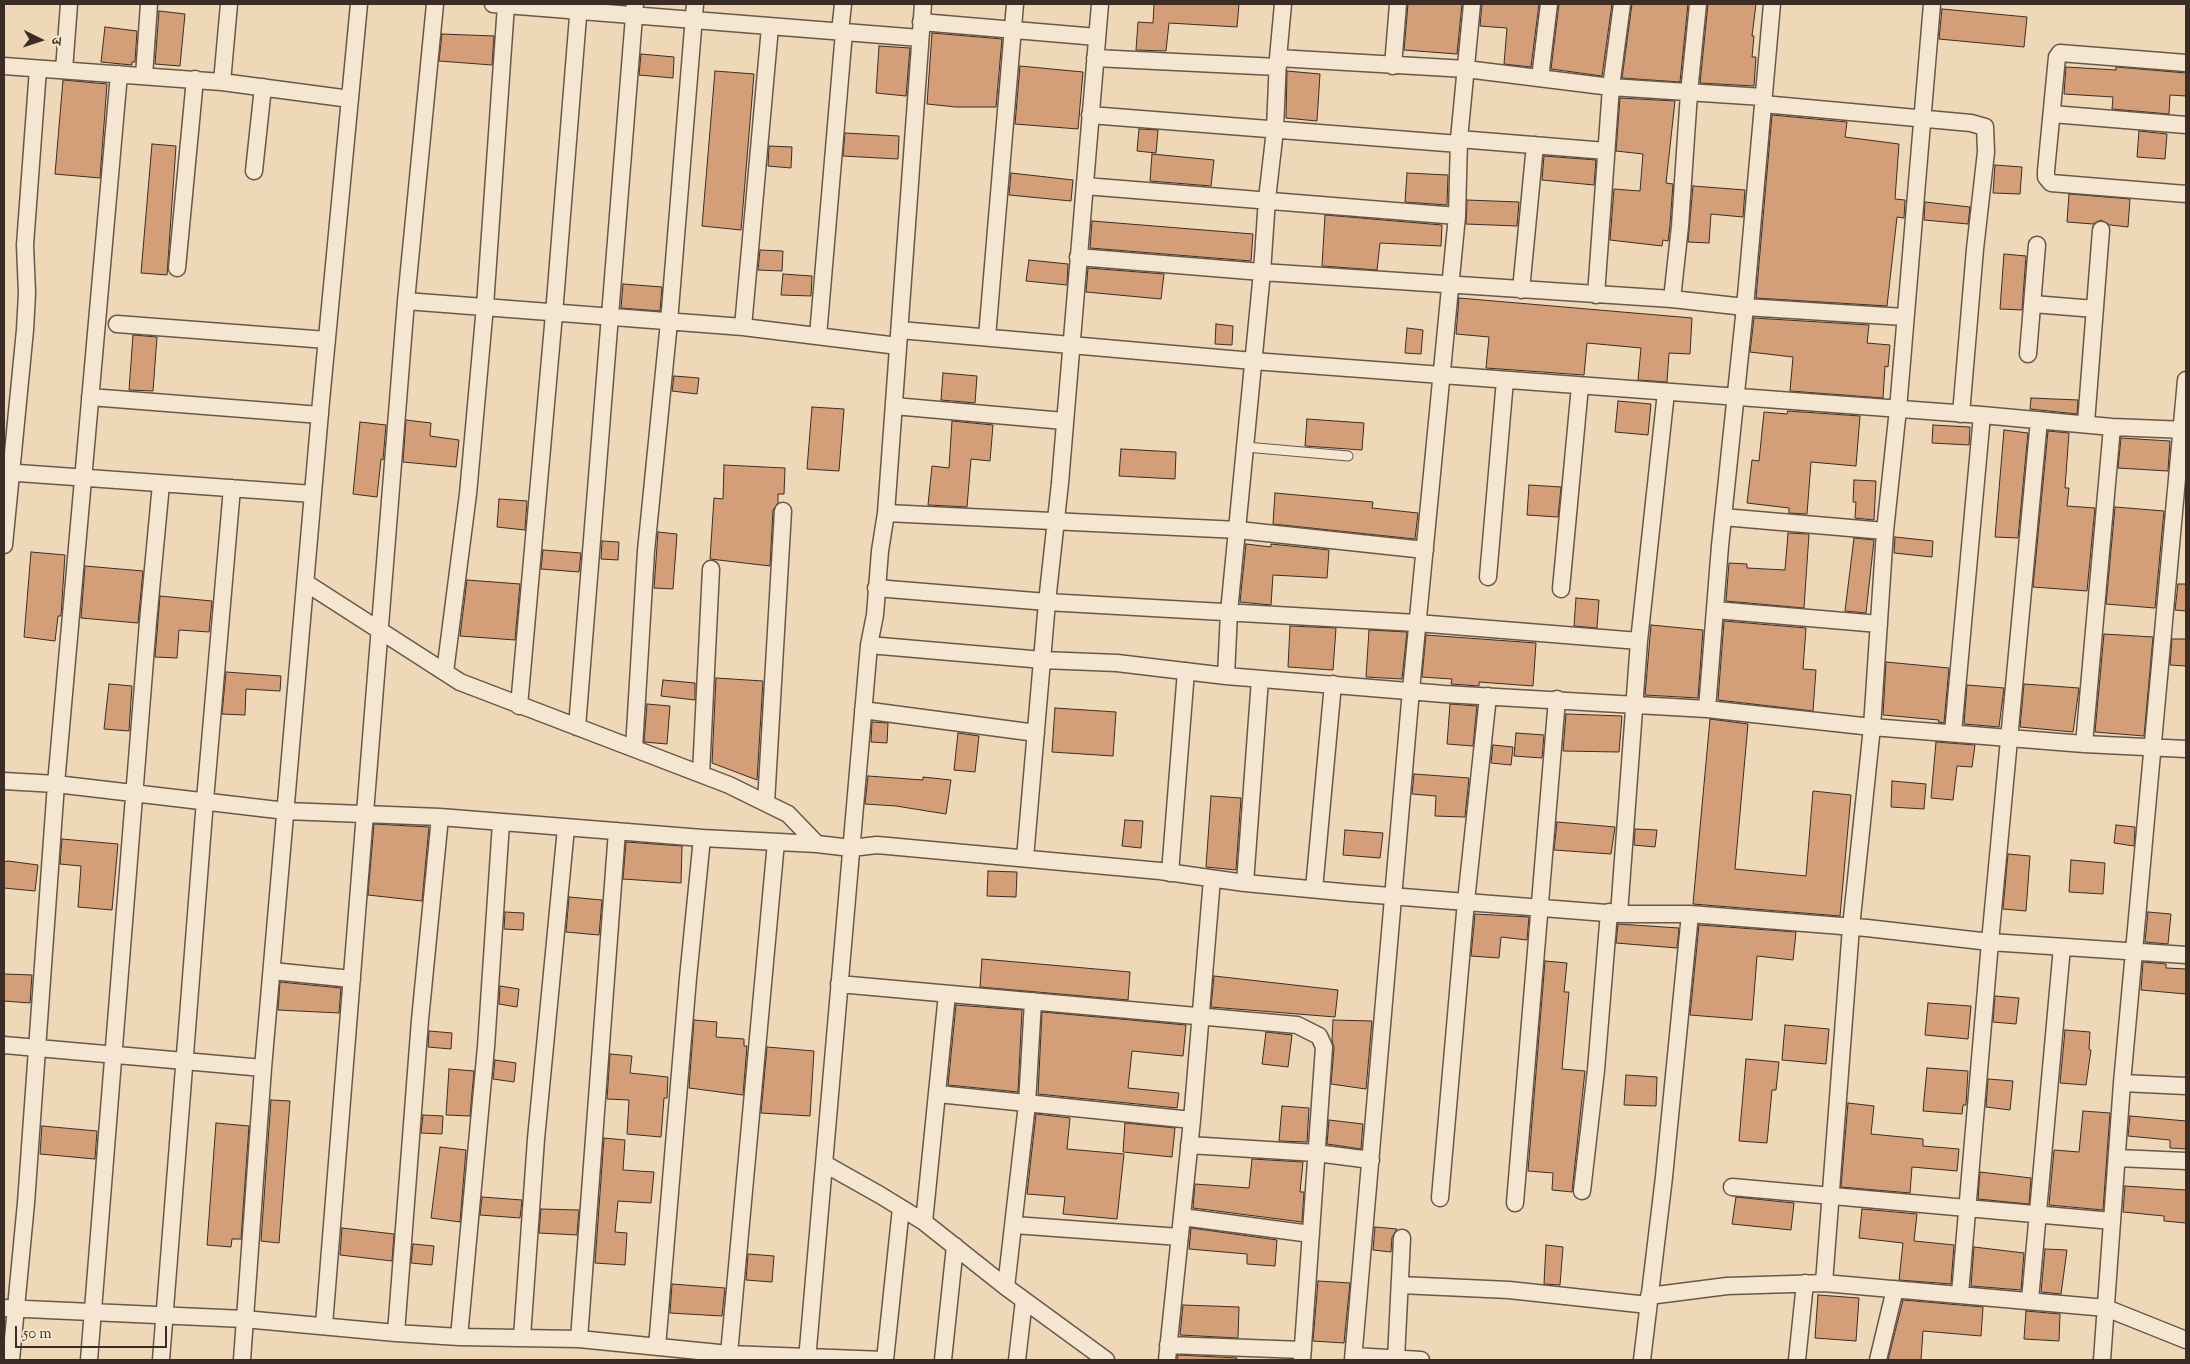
<!DOCTYPE html>
<meta charset="utf-8">
<style>
body{margin:0}
#map{position:relative;width:2190px;height:1364px;overflow:hidden;background:#eed8b8;font-family:"Sorts Mill Goudy","Noto Serif Devanagari",serif}
canvas{display:block}
.frame{position:absolute;inset:0;border:5px solid #3b2d26;pointer-events:none}
.north{position:absolute;left:15px;top:15px;width:50px;height:50px;-webkit-text-stroke:4px #f4e6d1;paint-order:stroke;rotate:94deg;font-size:14px;font-weight:700;line-height:20px;text-align:center;color:#3b2d26}
.north::after{content:'';display:block;margin:auto;width:18px;height:22px;background:#3b2d26;clip-path:polygon(50% 0,100% 100%,50% 72%,0 100%)}
.scale{position:absolute;left:15px;top:1326px;width:152px;height:22px;box-sizing:border-box;border:2px solid #3b2d26;border-top:0;padding-left:6px;font-size:15px;line-height:18px;white-space:nowrap;color:#3b2d26;-webkit-text-stroke:4px #f4e6d1;paint-order:stroke}
</style>
<div id="map">
<canvas width="2190" height="1364"></canvas>
<div class="frame"></div>
<div class="north">उ</div>
<div class="scale">50 m</div>
</div>
<script>
const g = document.querySelector('canvas').getContext('2d');
g.lineJoin = 'round';
function fillPath(path, color) { g.fillStyle = color; g.fill(path, 'evenodd'); }
const poly = rows => new Path2D(rows.map(r => 'M' + r).join(''));
function strokePath(path, color, width, dash) { g.strokeStyle = color; g.lineWidth = width; g.lineCap = dash ? 'butt' : 'round'; g.setLineDash(dash || []); g.stroke(path); }
const building = poly([
 [1154,4,1239,4,1237,27,1169,23,1166,51,1136,50,1138,22,1153,23,1154,4],
 [1408,4,1462,4,1457,54,1404,50,1408,4],
 [1482,4,1539,4,1531,67,1504,64,1507,28,1480,26,1482,4],
 [1559,4,1612,4,1602,76,1551,69,1559,4],
 [1632,4,1688,4,1680,82,1622,78,1632,4],
 [1708,4,1756,4,1752,36,1754,36,1752,57,1756,57,1754,86,1700,83,1708,4],
 [1942,9,2027,17,2024,47,1939,39,1942,9],
 [159,11,185,14,180,66,155,64,159,11],
 [105,27,137,31,135,62,132,62,132,65,101,62,105,27],
 [932,33,1002,39,996,107,956,107,927,104,932,33],
 [442,34,494,36,492,65,439,61,442,34],
 [879,46,910,48,906,96,876,93,879,46],
 [641,54,674,57,673,78,639,75,641,54],
 [1020,66,1083,72,1078,129,1015,124,1020,66],
 [2066,67,2116,70,2116,67,2186,73,2186,96,2170,95,2169,114,2112,109,2113,97,2064,94,2066,67],
 [715,71,754,74,741,230,702,226,715,71],
 [1287,71,1320,74,1317,121,1286,118,1287,71],
 [63,80,107,84,100,178,55,174,63,80],
 [1620,98,1675,101,1666,183,1673,184,1670,225,1668,241,1663,240,1662,246,1610,240,1614,189,1640,191,1643,154,1616,151,1620,98],
 [1772,115,1847,122,1845,137,1899,144,1895,199,1905,200,1904,218,1897,217,1887,306,1756,298,1772,115],
 [1139,129,1158,130,1156,153,1137,151,1139,129],
 [2139,131,2167,134,2165,159,2137,157,2139,131],
 [845,133,899,136,898,159,843,156,845,133],
 [152,144,176,146,167,275,141,273,152,144],
 [769,146,792,147,791,168,768,166,769,146],
 [1152,154,1214,160,1211,186,1150,181,1152,154],
 [1544,156,1596,160,1594,185,1542,180,1544,156],
 [1995,165,2022,167,2020,194,1993,193,1995,165],
 [1011,173,1073,180,1071,201,1009,195,1011,173],
 [1407,173,1448,175,1447,205,1405,202,1407,173],
 [1693,186,1745,190,1743,217,1711,214,1709,243,1688,242,1693,186],
 [2069,194,2130,199,2128,227,2110,225,2101,220,2093,224,2067,222,2069,194],
 [1467,200,1519,202,1517,226,1466,224,1467,200],
 [1925,202,1970,207,1968,224,1924,220,1925,202],
 [1325,215,1442,225,1441,246,1380,243,1377,270,1322,266,1325,215],
 [1092,221,1253,234,1251,261,1090,248,1092,221],
 [760,250,783,251,782,271,758,270,760,250],
 [2004,254,2026,256,2022,310,2000,309,2004,254],
 [1029,260,1068,264,1067,285,1026,281,1029,260],
 [1088,268,1164,274,1161,299,1086,292,1088,268],
 [783,274,812,276,811,296,781,295,783,274],
 [623,284,662,287,660,311,621,308,623,284],
 [1459,298,1692,318,1690,354,1669,353,1667,382,1638,380,1641,348,1587,343,1584,375,1486,368,1489,337,1456,334,1459,298],
 [1754,318,1869,325,1867,343,1890,345,1888,367,1885,366,1883,398,1790,391,1793,357,1750,352,1754,318],
 [1216,324,1233,326,1232,345,1215,344,1216,324],
 [1407,328,1423,330,1421,354,1405,353,1407,328],
 [133,335,157,337,153,391,129,390,133,335],
 [943,373,977,376,975,403,941,400,943,373],
 [674,376,699,378,697,394,672,391,674,376],
 [2031,398,2078,400,2077,414,2030,409,2031,398],
 [1618,401,1651,404,1648,435,1615,432,1618,401],
 [812,407,844,409,839,471,807,469,812,407],
 [1788,411,1860,416,1856,466,1811,462,1807,514,1789,513,1789,508,1747,503,1752,460,1759,461,1764,412,1787,414,1788,411],
 [1307,419,1364,423,1362,450,1305,446,1307,419],
 [406,420,431,423,430,436,459,440,456,467,403,462,406,420],
 [952,421,993,425,990,461,971,459,967,507,928,505,932,466,949,468,952,421],
 [360,422,386,425,383,460,381,459,377,497,353,494,360,422],
 [1933,425,1970,427,1969,445,1932,443,1933,425],
 [2004,430,2028,433,2018,538,1995,537,2004,430],
 [2048,431,2069,433,2065,488,2069,488,2067,506,2095,508,2087,591,2033,587,2048,431],
 [2121,438,2170,441,2168,471,2118,468,2121,438],
 [1121,449,1176,452,1175,479,1119,476,1121,449],
 [724,465,785,468,784,494,778,494,778,503,773,510,770,566,710,559,714,498,723,499,724,465],
 [1854,480,1876,481,1874,520,1855,518,1856,502,1853,502,1854,480],
 [1529,485,1561,487,1558,517,1527,515,1529,485],
 [1275,493,1373,502,1372,508,1418,513,1415,539,1273,524,1275,493],
 [499,499,527,501,525,530,497,527,499,499],
 [2115,507,2164,511,2155,608,2106,604,2115,507],
 [658,532,677,534,673,589,654,588,658,532],
 [1788,533,1809,534,1804,608,1726,601,1729,563,1747,564,1747,568,1785,570,1788,533],
 [1895,537,1933,541,1932,557,1894,553,1895,537],
 [1854,538,1874,540,1866,613,1845,611,1854,538],
 [602,541,619,542,618,560,601,559,602,541],
 [1246,544,1271,547,1271,544,1329,550,1327,578,1273,575,1271,605,1240,602,1246,544],
 [543,550,581,553,579,572,541,569,543,550],
 [31,552,65,555,61,616,58,616,55,641,24,637,31,552],
 [85,566,143,571,138,623,81,618,85,566],
 [467,580,520,584,515,640,460,636,467,580],
 [2178,584,2186,584,2186,611,2175,610,2178,584],
 [160,596,212,601,209,632,179,630,177,658,155,657,160,596],
 [1576,598,1599,600,1597,628,1574,626,1576,598],
 [1724,621,1806,628,1803,669,1816,670,1813,711,1718,700,1724,621],
 [1651,625,1703,630,1698,698,1645,695,1651,625],
 [1290,626,1336,628,1333,670,1288,667,1290,626],
 [1369,630,1407,632,1402,679,1366,677,1369,630],
 [2104,634,2153,637,2144,736,2095,732,2104,634],
 [1426,635,1536,643,1533,686,1479,682,1479,686,1451,684,1452,679,1422,677,1426,635],
 [2172,639,2186,639,2186,666,2170,665,2172,639],
 [1886,662,1949,668,1944,723,1938,722,1939,720,1883,715,1886,662],
 [226,672,281,676,280,691,246,689,245,715,222,714,226,672],
 [716,678,763,681,757,780,712,763,716,678],
 [663,680,695,683,695,700,661,696,663,680],
 [109,684,132,686,129,731,104,729,109,684],
 [2024,684,2079,688,2073,732,2020,727,2024,684],
 [1967,685,2004,688,1999,727,1964,724,1967,685],
 [647,704,670,706,667,744,644,742,647,704],
 [1450,704,1477,706,1473,746,1447,744,1450,704],
 [1055,708,1116,712,1113,756,1052,752,1055,708],
 [1566,714,1622,716,1619,752,1563,751,1566,714],
 [1710,719,1748,724,1735,869,1806,876,1813,791,1851,795,1840,916,1693,904,1710,719],
 [872,722,888,723,887,743,871,742,872,722],
 [958,733,979,736,975,772,954,770,958,733],
 [1516,733,1544,735,1542,758,1514,756,1516,733],
 [1936,742,1975,745,1972,767,1957,766,1953,800,1931,798,1936,742],
 [1493,745,1513,747,1511,765,1491,763,1493,745],
 [1414,774,1469,778,1465,817,1435,816,1436,796,1412,794,1414,774],
 [868,776,923,780,923,777,951,780,946,814,896,806,865,804,868,776],
 [1892,781,1926,784,1924,809,1891,807,1892,781],
 [1211,796,1241,798,1236,870,1206,867,1211,796],
 [1125,820,1143,821,1141,848,1122,846,1125,820],
 [1557,822,1615,827,1611,854,1554,850,1557,822],
 [374,824,429,827,422,901,368,895,374,824],
 [2116,825,2135,827,2134,846,2114,843,2116,825],
 [1635,829,1657,830,1655,847,1634,845,1635,829],
 [1345,830,1383,833,1380,858,1343,855,1345,830],
 [62,839,118,844,112,910,78,907,81,866,60,864,62,839],
 [626,842,682,846,681,883,623,879,626,842],
 [2008,854,2030,856,2026,911,2003,909,2008,854],
 [2071,860,2105,863,2103,894,2069,892,2071,860],
 [8,861,38,865,35,891,4,888,4,862,8,861],
 [988,871,1017,872,1016,897,987,896,988,871],
 [569,897,602,900,599,935,566,932,569,897],
 [505,912,524,913,523,930,504,929,505,912],
 [2148,912,2171,914,2168,944,2145,942,2148,912],
 [1475,914,1529,917,1527,940,1501,937,1499,958,1471,956,1475,914],
 [1618,924,1679,928,1677,948,1616,943,1618,924],
 [1699,925,1796,932,1793,960,1757,956,1752,1020,1690,1015,1699,925],
 [982,959,1130,972,1128,1000,980,987,982,959],
 [1545,961,1567,963,1564,992,1569,992,1562,1069,1585,1071,1572,1192,1552,1190,1553,1173,1528,1171,1545,961],
 [2143,962,2166,964,2166,968,2186,969,2186,994,2141,990,2143,962],
 [4,974,32,975,30,1003,4,1001,4,974],
 [1214,976,1338,990,1335,1017,1211,1007,1214,976],
 [280,982,341,988,339,1013,278,1010,280,982],
 [500,986,519,989,517,1007,499,1004,500,986],
 [1995,996,2019,998,2016,1024,1993,1022,1995,996],
 [1928,1003,1971,1006,1968,1039,1925,1035,1928,1003],
 [956,1005,1022,1010,1018,1092,948,1085,956,1005],
 [1042,1012,1186,1025,1183,1056,1132,1051,1128,1088,1179,1093,1177,1108,1038,1094,1042,1012],
 [694,1020,717,1022,716,1037,744,1039,744,1046,747,1046,743,1095,689,1088,694,1020],
 [1333,1020,1372,1021,1366,1089,1331,1084,1334,1048,1332,1040,1333,1020],
 [1785,1025,1829,1029,1826,1064,1782,1060,1785,1025],
 [2065,1030,2090,1032,2089,1049,2091,1050,2086,1085,2060,1083,2065,1030],
 [429,1031,452,1033,451,1049,428,1047,429,1031],
 [1266,1032,1292,1035,1288,1067,1262,1064,1266,1032],
 [767,1047,814,1051,810,1116,761,1113,767,1047],
 [610,1054,632,1056,630,1073,668,1077,667,1098,664,1098,661,1137,627,1134,629,1100,607,1099,610,1054],
 [1746,1059,1779,1062,1776,1090,1772,1090,1767,1143,1739,1141,1746,1059],
 [495,1060,516,1063,514,1082,493,1079,495,1060],
 [1927,1068,1968,1071,1966,1105,1963,1105,1962,1114,1923,1111,1927,1068],
 [449,1069,474,1071,470,1116,446,1115,449,1069],
 [1626,1075,1657,1077,1656,1106,1624,1105,1626,1075],
 [1988,1079,2013,1081,2010,1110,1986,1107,1988,1079],
 [271,1100,290,1101,279,1243,261,1241,271,1100],
 [1848,1103,1874,1106,1871,1134,1923,1139,1923,1146,1959,1149,1957,1171,1912,1167,1910,1193,1841,1187,1848,1103],
 [1282,1106,1309,1108,1307,1142,1279,1141,1282,1106],
 [2083,1111,2110,1113,2103,1210,2049,1205,2054,1150,2079,1152,2083,1111],
 [1036,1114,1070,1118,1067,1149,1124,1154,1117,1219,1063,1214,1065,1197,1027,1194,1036,1114],
 [423,1115,443,1116,442,1134,421,1133,423,1115],
 [2130,1116,2186,1121,2186,1149,2170,1148,2170,1140,2128,1136,2130,1116],
 [1329,1120,1363,1124,1361,1149,1327,1144,1329,1120],
 [216,1123,249,1126,241,1239,232,1239,231,1247,207,1245,216,1123],
 [1125,1123,1175,1128,1172,1157,1123,1152,1125,1123],
 [42,1126,97,1131,95,1159,40,1154,42,1126],
 [604,1138,625,1140,623,1170,654,1172,651,1203,618,1201,615,1232,627,1233,625,1265,595,1263,604,1138],
 [440,1147,466,1150,460,1222,431,1218,440,1147],
 [1252,1159,1303,1162,1300,1192,1304,1192,1302,1222,1193,1208,1195,1184,1249,1188,1252,1159],
 [1980,1172,2031,1178,2029,1204,1978,1199,1980,1172],
 [2125,1186,2186,1190,2186,1223,2164,1221,2164,1216,2123,1212,2125,1186],
 [482,1197,522,1200,520,1218,480,1215,482,1197],
 [1736,1197,1794,1203,1791,1230,1732,1224,1736,1197],
 [541,1209,579,1210,577,1235,539,1233,541,1209],
 [1862,1209,1917,1214,1914,1241,1954,1245,1951,1284,1899,1280,1903,1243,1859,1238,1862,1209],
 [1375,1227,1397,1229,1392,1237,1391,1252,1373,1250,1375,1227],
 [342,1228,394,1234,392,1261,340,1255,342,1228],
 [1191,1228,1277,1240,1275,1266,1247,1264,1247,1254,1189,1249,1191,1228],
 [413,1244,434,1246,432,1265,411,1263,413,1244],
 [1546,1245,1563,1247,1560,1285,1544,1284,1546,1245],
 [1974,1247,2024,1253,2021,1290,1971,1286,1974,1247],
 [2045,1249,2067,1250,2061,1294,2041,1292,2045,1249],
 [748,1254,774,1256,772,1282,746,1280,748,1254],
 [1318,1281,1350,1283,1344,1343,1313,1341,1318,1281],
 [672,1284,725,1288,722,1316,670,1313,672,1284],
 [1818,1295,1859,1298,1856,1341,1815,1338,1818,1295],
 [1903,1300,1983,1307,1981,1336,1923,1331,1921,1360,1888,1360,1903,1300],
 [1183,1305,1239,1307,1238,1338,1180,1335,1183,1305],
 [2026,1311,2060,1314,2059,1341,2024,1339,2026,1311],
 [1178,1355,1237,1358,1237,1360,1177,1360,1178,1355]
]);
fillPath(building, '#d49e78');
strokePath(building, '#3b2d26', 1);
const service = poly([
 [1246,447,1348,456]
]);
const minor = poly([
 [493,4,920,38],
 [921,22,1097,37],
 [840,32,843,4],
 [1095,58,1278,67],
 [1278,58,1466,69,1611,87,1763,97],
 [2186,63,2060,53,2057,57,2046,171,2046,177,2051,183,2186,194],
 [4,66,222,82,350,99],
 [1393,66,1398,4],
 [64,70,69,4],
 [144,76,149,4],
 [1540,78,1549,4],
 [222,82,229,4],
 [1763,104,1971,123,1985,127,1986,152,1975,249,1961,414],
 [2052,114,2186,125],
 [1090,115,1459,144],
 [1459,139,1606,151],
 [254,171,263,87],
 [1085,186,1457,216],
 [1078,257,1262,272,1267,199,1275,130,1278,58,1283,4],
 [177,268,195,79],
 [1521,290,1535,145],
 [1596,295,1611,87,1622,4],
 [1672,299,1680,226,1689,93,1698,4],
 [406,301,743,327,898,346],
 [2033,304,2095,309],
 [117,324,327,340],
 [743,327,770,27],
 [900,330,1253,361,1982,415,2112,427,2186,430],
 [818,336,844,32],
 [987,337,1015,4],
 [2028,354,2037,245],
 [90,397,320,415],
 [894,406,1064,421],
 [2086,423,2101,230],
 [4,472,313,494],
 [886,513,1238,530,1425,550],
 [1723,517,1885,531],
 [4,545,25,330,27,293,25,245,38,69],
 [1488,577,1505,380],
 [306,583,460,682,729,785,788,814,817,844],
 [876,588,1047,602,1417,623,1639,641],
 [1561,589,1580,386],
 [1715,610,1879,624],
 [869,645,1043,660,1117,663,1226,676,1444,694,1707,709,1872,727,2084,744,2186,749],
 [445,672,468,494,485,306,506,5],
 [1226,676,1229,612,1262,272,1672,299,1745,307,1904,317],
 [519,706,554,314,579,4],
 [1707,709,1720,546,1745,307,1772,4],
 [863,710,1036,733],
 [577,727,635,4],
 [1953,733,1982,415],
 [2084,744,2112,427],
 [634,748,646,551,669,322,695,4],
 [701,774,711,569],
 [4,781,56,784,286,811,440,817,702,838,817,844,851,848,877,845,1160,871,1245,883,1352,893,1619,914,1690,914,1867,928,1990,942,2186,955],
 [766,803,783,511],
 [1025,858,1047,602,1060,483,1100,4],
 [1170,873,1186,671],
 [1245,883,1260,679],
 [1314,889,1333,684],
 [1619,914,1639,641,1666,392],
 [272,971,352,979],
 [839,984,1297,1025,1319,1036,1324,1047,1302,1360],
 [4,1045,263,1068],
 [2122,1083,2186,1086],
 [938,1094,1192,1120],
 [1189,1145,1316,1153,1371,1160],
 [2117,1158,2186,1161],
 [825,1164,880,1195,924,1222,1006,1287,1106,1360],
 [1732,1187,2112,1221],
 [1582,1191,1596,1070,1609,912],
 [1440,1198,1466,901,1488,696],
 [1515,1203,1557,699],
 [1182,1217,1311,1234],
 [924,1222,947,994],
 [1014,1225,1180,1237],
 [1824,1283,1851,927,1872,727,1885,531,1898,409,1932,4],
 [1400,1285,1509,1290,1648,1305],
 [1006,1287,1027,1104,1033,1001],
 [1960,1294,1990,942,2039,420],
 [1649,1296,1727,1286,1824,1283,2106,1308,2186,1340],
 [2030,1300,2062,947],
 [4,1308,244,1319,396,1333,459,1337,579,1339,729,1354,884,1360],
 [324,1325,406,301,435,4],
 [396,1333,420,1020,440,817],
 [459,1337,486,1047,501,823],
 [522,1337,536,1139,566,828],
 [579,1339,617,831],
 [1168,1345,1303,1350],
 [657,1347,688,978,702,838],
 [729,1354,776,842],
 [1354,1356,1421,1360],
 [1396,1359,1402,1238],
 [11,1360,26,1203,56,784,119,74],
 [89,1360,148,622,161,484],
 [161,1360,205,800,232,488],
 [242,1360,263,1068,321,401,359,4],
 [807,1360,869,645,875,615,880,551,886,513,923,4],
 [885,1360,901,1208],
 [943,1360,955,1246],
 [1017,1360,1024,1300],
 [1167,1360,1192,1120,1212,879],
 [1353,1360,1411,690,1457,216,1459,139,1472,4],
 [1642,1360,1664,1177,1690,914],
 [1797,1360,1805,1283],
 [1878,1360,1895,1289],
 [2102,1360,2122,1083,2186,380]
]);
strokePath(service, '#68584a', 11);
strokePath(minor, '#68584a', 19);
strokePath(service, '#f4e6d1', 9);
strokePath(minor, '#f4e6d1', 16);
</script>
